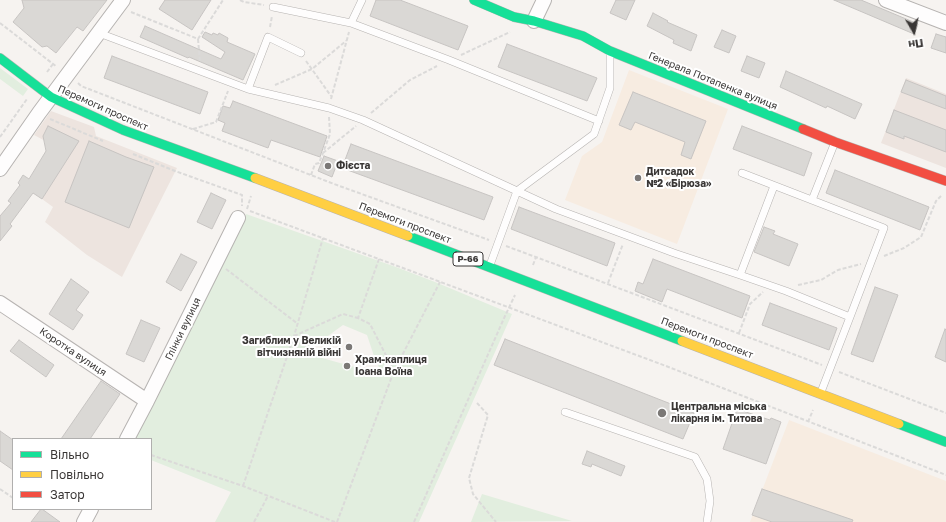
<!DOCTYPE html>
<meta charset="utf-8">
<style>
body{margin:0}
#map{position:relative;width:946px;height:522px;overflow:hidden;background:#f6f3f0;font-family:"Golos Text",sans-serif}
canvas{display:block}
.legend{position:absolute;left:12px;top:438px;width:140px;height:72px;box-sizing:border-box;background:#fff;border:1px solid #b0afae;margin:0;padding:5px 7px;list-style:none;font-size:12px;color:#393635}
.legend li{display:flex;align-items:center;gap:8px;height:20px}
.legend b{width:20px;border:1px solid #b0afae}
.north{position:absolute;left:894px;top:12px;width:40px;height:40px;-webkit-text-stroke:3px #fff;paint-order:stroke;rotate:171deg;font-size:11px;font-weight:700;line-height:16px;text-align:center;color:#393635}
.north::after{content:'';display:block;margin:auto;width:14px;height:18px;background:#393635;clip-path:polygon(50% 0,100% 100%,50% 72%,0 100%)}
</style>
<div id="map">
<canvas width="946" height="522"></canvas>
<ul class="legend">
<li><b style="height:5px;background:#16e098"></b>Вільно</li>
<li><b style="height:5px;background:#ffcf43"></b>Повільно</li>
<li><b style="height:5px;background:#f24e42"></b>Затор</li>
</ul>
<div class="north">Пн</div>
</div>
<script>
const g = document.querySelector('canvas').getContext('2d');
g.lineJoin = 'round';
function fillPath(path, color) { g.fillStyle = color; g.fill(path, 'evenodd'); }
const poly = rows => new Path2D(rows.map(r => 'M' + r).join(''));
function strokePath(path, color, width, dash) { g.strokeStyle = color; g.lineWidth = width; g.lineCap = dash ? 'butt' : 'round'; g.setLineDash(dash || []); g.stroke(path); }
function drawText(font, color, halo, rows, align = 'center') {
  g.font = font + ' "Golos Text",sans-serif'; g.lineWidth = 4; g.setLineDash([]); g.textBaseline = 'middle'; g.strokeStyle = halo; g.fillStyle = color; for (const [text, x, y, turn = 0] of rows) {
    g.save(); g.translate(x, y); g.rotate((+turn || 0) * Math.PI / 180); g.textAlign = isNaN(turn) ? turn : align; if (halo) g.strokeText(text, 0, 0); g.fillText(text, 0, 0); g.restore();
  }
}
fillPath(poly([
 [906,78,946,94,946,168,881,143],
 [51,111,94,127,96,136,177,168,122,277,87,255,45,222,53,207,42,199,70,154,34,135]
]), '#ede4df');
fillPath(poly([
 [629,70,728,109,677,244,565,200,582,156,602,142],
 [789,420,946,481,946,522,750,522]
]), '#f7ece1');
fillPath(poly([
 [0,68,28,89,23,96,0,79],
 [246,214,396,267,435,282,512,314,419,522,215,522,231,492,151,460,151,439,134,439],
 [343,325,367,335,375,359,383,375,297,351,321,341],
 [482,494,572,521,471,522]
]), '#e2eedf');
const building = poly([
 [22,0,107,0,83,31,77,27,56,53,47,46,42,47,13,22,24,8,22,0],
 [165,0,211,0,192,30,159,9,165,0],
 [376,0,400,0,468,26,458,50,370,16,376,0],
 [616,0,635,0,626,20,610,13,616,0],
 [834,0,861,0,918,24,914,34,834,0],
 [653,13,668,21,667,22,697,35,691,51,673,43,674,40,647,26,653,13],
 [145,26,221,59,225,52,202,37,205,32,212,35,213,33,218,35,219,33,228,38,227,42,255,54,243,80,189,57,188,58,140,37,145,26],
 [722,30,736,36,729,53,714,47,722,30],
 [936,34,946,37,946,53,931,48,936,34],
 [507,44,597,78,587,101,498,67,507,44],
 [112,56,208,92,200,114,104,78,112,56],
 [747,56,765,63,759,78,741,71,747,56],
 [786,71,862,104,855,119,827,106,826,108,780,87,786,71],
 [906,80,946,96,946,109,901,92,906,80],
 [633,92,706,121,691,159,681,155,685,142,635,122,631,130,619,125,633,92],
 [233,101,327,136,320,157,271,140,268,148,222,131,225,123,218,120,223,106,230,108,233,101],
 [894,110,946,130,946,152,904,136,904,139,886,132,894,110],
 [48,126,79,141,42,199,33,193,10,224,12,226,0,241,0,216,11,203,8,201,20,185,18,183,23,175,29,179,46,151,43,136,48,126],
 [742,126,812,153,804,176,733,149,742,126],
 [89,141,126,157,154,167,129,228,65,202,89,141],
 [351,144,493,197,484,220,342,168,351,144],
 [324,156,338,161,332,177,318,171,324,156],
 [835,170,929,207,920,230,826,193,835,170],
 [211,193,226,200,212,229,197,222,211,193],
 [519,207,615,243,607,266,511,229,519,207],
 [764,227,775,231,773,234,798,244,789,266,754,252,764,227],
 [181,254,197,262,181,291,166,282,181,254],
 [653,259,750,296,742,318,667,289,662,302,635,291,638,282,643,284,653,259],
 [71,279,89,292,76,310,83,315,73,330,49,314,71,279],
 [875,287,898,295,873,362,851,354,875,287],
 [770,303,837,328,829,350,762,325,770,303],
 [141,320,160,328,144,362,126,354,141,320],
 [945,329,946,330,946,362,935,357,945,329],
 [505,339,694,413,683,439,494,365,505,339],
 [19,340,54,365,46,377,10,351,19,340],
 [101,381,120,394,90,439,61,439,101,381],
 [737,409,770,420,771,418,781,422,766,464,723,449,737,409],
 [0,431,13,440,13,470,0,461,0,431],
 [587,451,625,466,621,476,592,464,591,467,582,464,587,451],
 [762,489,853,520,852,522,772,522,752,515,762,489],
 [41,509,42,509,60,522,31,522,41,509]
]);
fillPath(building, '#dad8d5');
strokePath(building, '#c7c4c2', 1);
const lane = poly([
 [273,7,351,23,449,60,599,121],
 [351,23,362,0],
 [99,33,248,89,329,108,363,120,517,191,556,209,674,253,740,275,786,291,850,317,884,228,742,173],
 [248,89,268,37,301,53],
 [812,200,835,142],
 [490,265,517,191,594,134,610,88,610,52],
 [740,275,774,186],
 [821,392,850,317],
 [565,412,695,457,707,479,710,501,707,522]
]);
const street = poly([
 [886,0,946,23],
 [534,21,544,0],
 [0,169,39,113,123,0],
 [0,303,147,401],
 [127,439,147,401,238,218],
 [84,522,91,509]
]);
const fast = poly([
 [474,0,514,17,534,21,583,36,610,51,803,129],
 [0,58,51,97,123,130,255,178],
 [408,236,682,341],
 [899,424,946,442]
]);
const slow = poly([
 [255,178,408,236],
 [682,341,899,424]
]);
const jam = poly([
 [803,129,835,142,946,181]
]);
strokePath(lane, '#b6b3b1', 8);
strokePath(street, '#b6b3b1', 16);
strokePath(fast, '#b6b3b1', 10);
strokePath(slow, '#b6b3b1', 10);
strokePath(jam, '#b6b3b1', 10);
strokePath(poly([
 [240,0,244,2,264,5],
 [131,12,198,39,223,0],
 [0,23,57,67],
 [270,27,272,16],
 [198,39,200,62],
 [461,55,510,32],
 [306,61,331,96],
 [47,72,53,64],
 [78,83,81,86,334,184,489,240],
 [275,85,312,69,346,41],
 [331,99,349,32],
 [371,113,410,80,437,66],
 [50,119,103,141],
 [193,129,216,122,228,91],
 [0,137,27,99],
 [323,153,356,126],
 [133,154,175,171,242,195,242,206],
 [311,175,315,164,319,163,323,153,330,134,329,117],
 [247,209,251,196],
 [250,211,666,366,946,475],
 [506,246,560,266,822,365],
 [884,256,904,248,921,237,936,201,941,196],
 [379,259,358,318,370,324,394,371],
 [533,265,536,257],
 [226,269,298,324],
 [608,283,623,244],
 [798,285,821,280,838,270,861,264],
 [739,333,750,304,763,292],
 [294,336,343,314,358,318],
 [839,372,946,413],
 [477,403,488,415,469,478,473,494,496,522],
 [808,422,813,410],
 [151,455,243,486,335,522],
 [243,486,294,336,323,238],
 [0,489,13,498],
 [254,522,268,496],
 [337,522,394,371,440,282],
 [414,522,505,316,515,295]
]), '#dbdad9', 2, [4, 2]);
strokePath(lane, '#fefdfd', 7);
strokePath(street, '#fefdfd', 14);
strokePath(fast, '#16e098', 9);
strokePath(slow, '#ffcf43', 9);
strokePath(jam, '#f24e42', 9);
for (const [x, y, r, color] of [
 [328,166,4,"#7b7876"],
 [638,178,4,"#7b7876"],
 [349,347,4,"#7b7876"],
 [347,366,4,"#7b7876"],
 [662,413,5,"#7b7876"]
]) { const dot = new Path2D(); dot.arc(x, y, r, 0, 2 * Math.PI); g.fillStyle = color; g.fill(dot); strokePath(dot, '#fff', 1.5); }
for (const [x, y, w] of [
 [468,259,30]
]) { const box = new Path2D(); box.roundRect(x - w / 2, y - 7, w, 14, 3); g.fillStyle = '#fff'; g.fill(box); strokePath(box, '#393635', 1); }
drawText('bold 9px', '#393635', null, [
 ["Р-66",468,259]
]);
drawText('10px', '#393635', '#fff', [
 ["Генерала Потапенка вулиця",713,81,22],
 ["Перемоги проспект",103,108,24],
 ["Перемоги проспект",405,223,21],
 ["Глінки вулиця",183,329,-64],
 ["Перемоги проспект",707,338,21],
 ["Коротка вулиця",73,352,34]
]);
drawText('bold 10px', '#393635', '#fff', [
 ["Фієста",336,166],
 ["Дитсадок",646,172],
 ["№2 «Бірюза»",646,184],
 ["Загиблим у Великій",341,341,"right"],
 ["вітчизняній війні",341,353,"right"],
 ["Храм-каплиця",355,360],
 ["Іоана Воїна",355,372],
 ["Центральна міська",671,407],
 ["лікарня ім. Титова",671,419]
], 'left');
</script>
